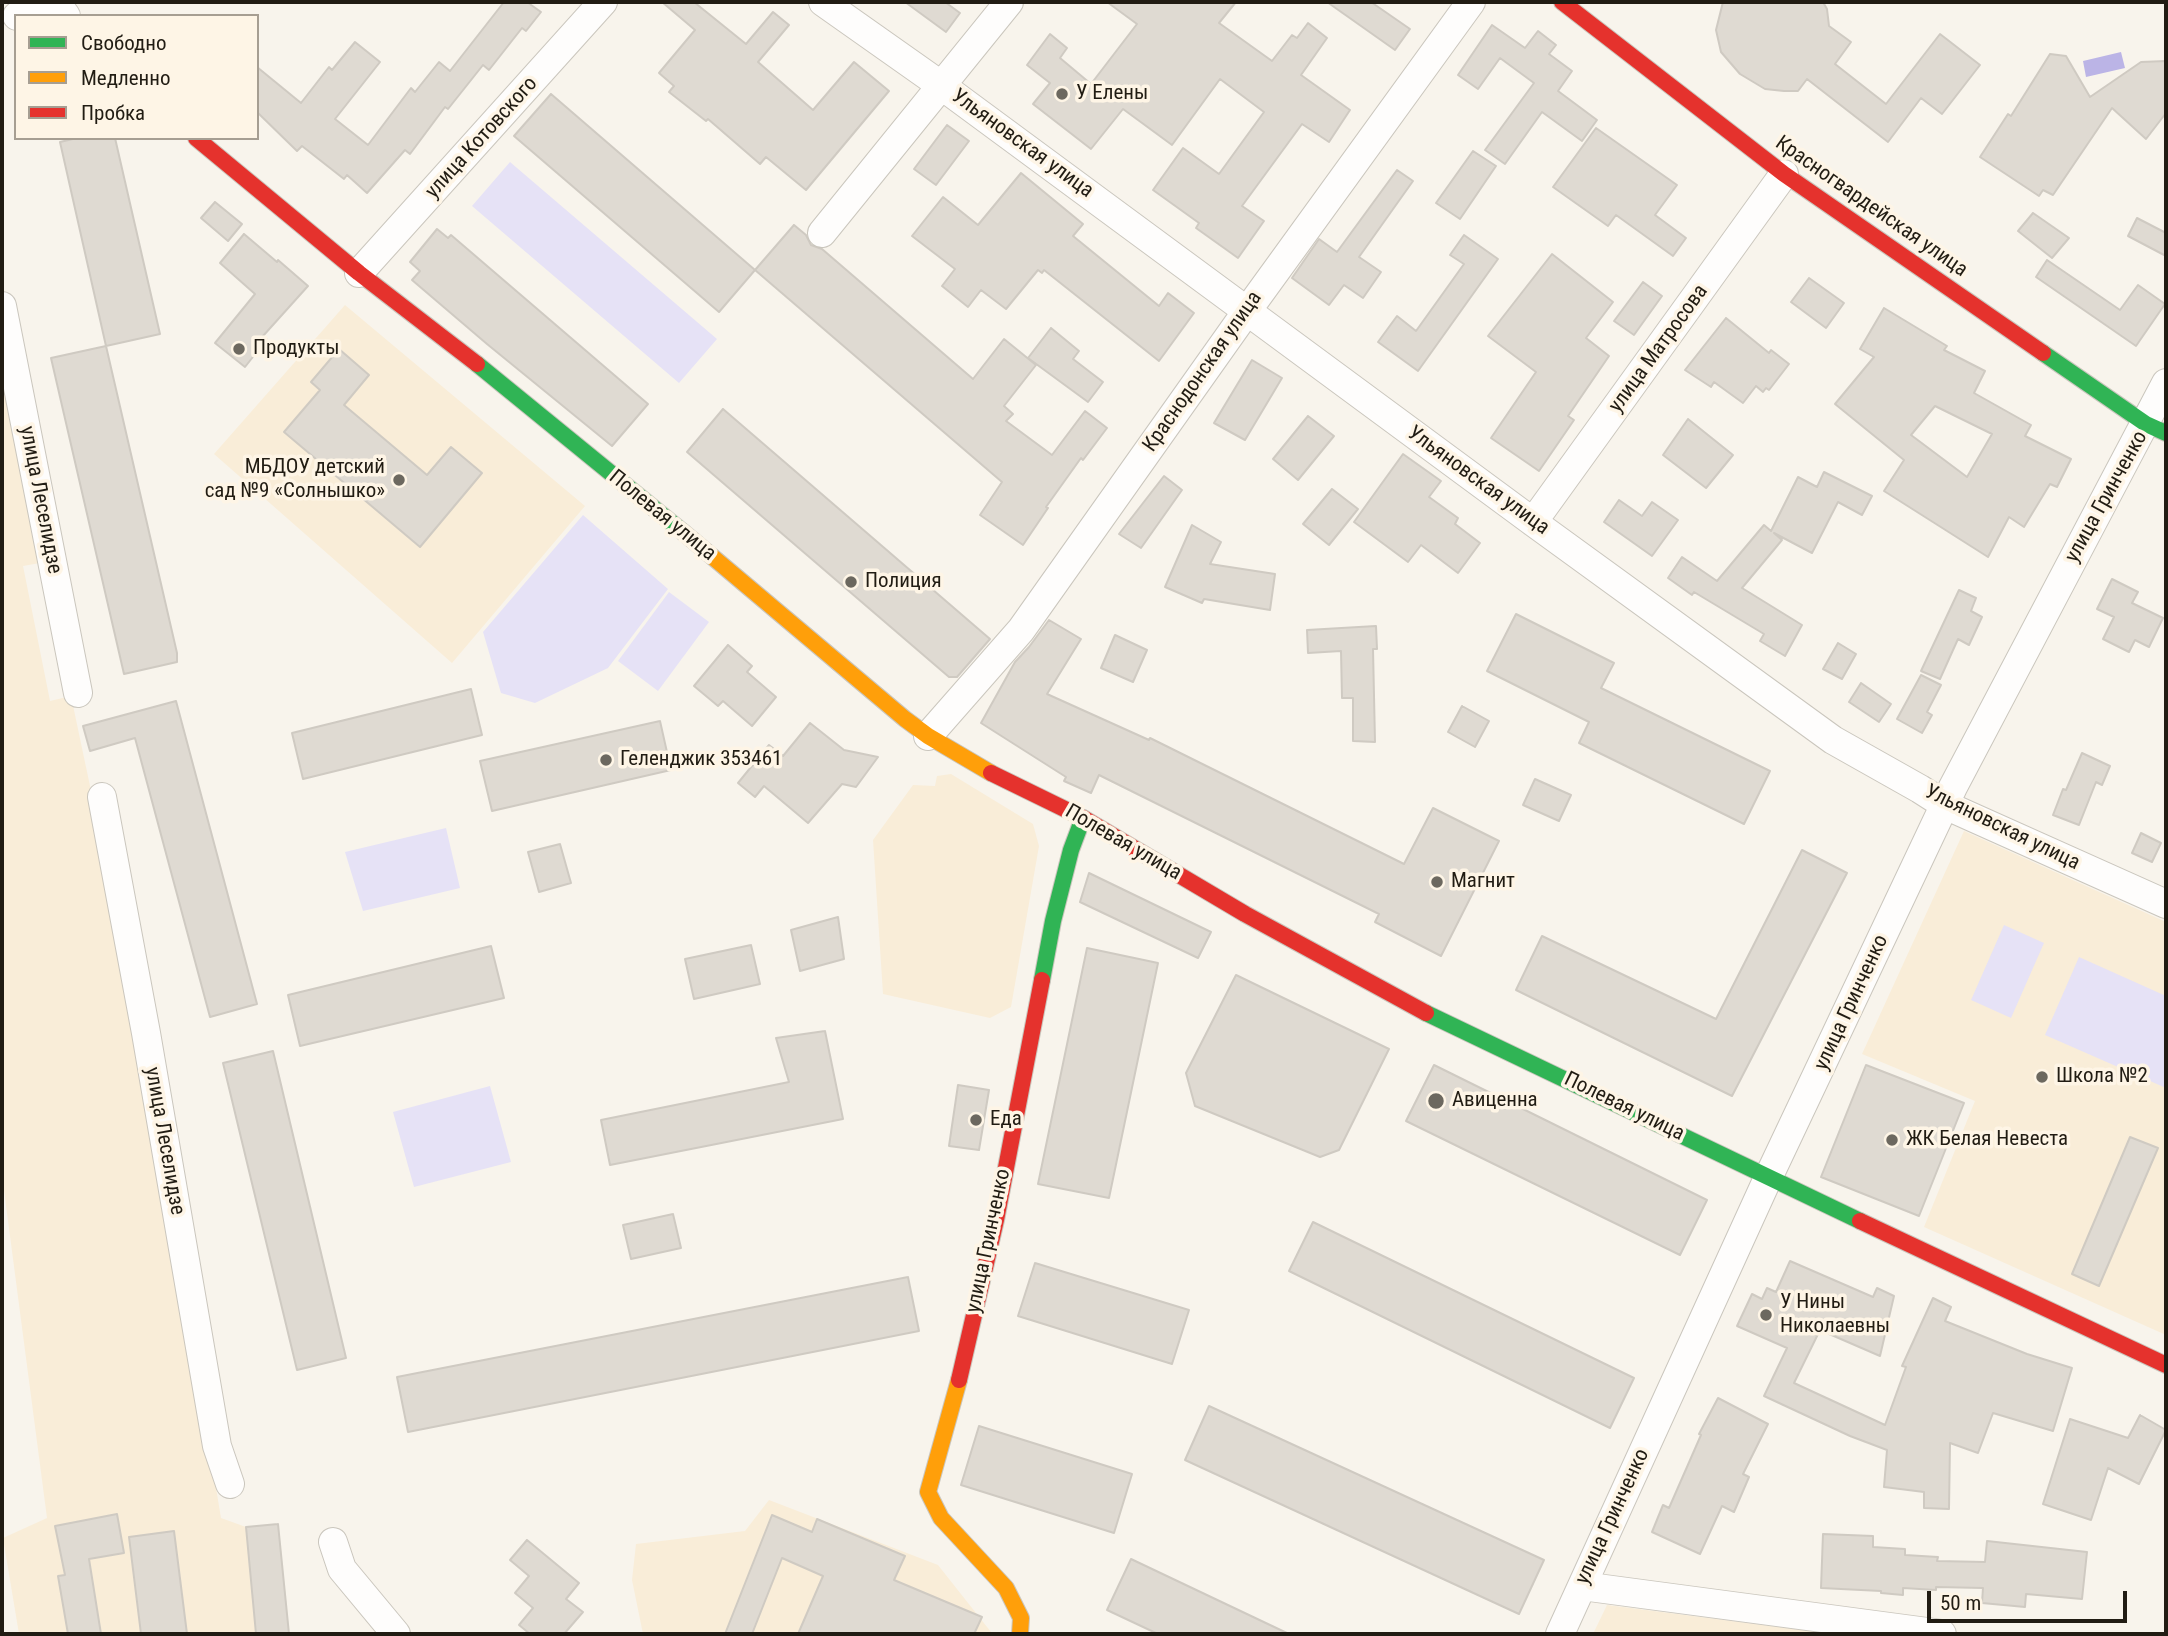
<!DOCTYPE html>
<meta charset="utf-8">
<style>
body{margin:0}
#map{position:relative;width:2168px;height:1636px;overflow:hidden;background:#f8f4ec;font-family:"Roboto Condensed",sans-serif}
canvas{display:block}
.frame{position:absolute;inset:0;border:4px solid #211c13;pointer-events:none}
.legend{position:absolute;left:14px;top:14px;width:245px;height:126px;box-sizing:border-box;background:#fef5e6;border:2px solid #a69e92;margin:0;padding:9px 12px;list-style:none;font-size:21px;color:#211c13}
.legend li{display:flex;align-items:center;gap:14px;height:35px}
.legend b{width:35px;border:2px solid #a69e92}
.scale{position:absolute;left:1927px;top:1591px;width:200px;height:32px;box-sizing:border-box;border:4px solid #211c13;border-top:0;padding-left:9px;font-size:21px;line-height:24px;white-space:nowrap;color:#211c13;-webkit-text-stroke:5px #fef5e6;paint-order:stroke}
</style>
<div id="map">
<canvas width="2168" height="1636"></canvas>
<div class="frame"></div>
<ul class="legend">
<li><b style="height:9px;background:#30b455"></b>Свободно</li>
<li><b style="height:9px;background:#ff9f0a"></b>Медленно</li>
<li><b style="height:9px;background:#e5322d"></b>Пробка</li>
</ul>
<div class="scale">50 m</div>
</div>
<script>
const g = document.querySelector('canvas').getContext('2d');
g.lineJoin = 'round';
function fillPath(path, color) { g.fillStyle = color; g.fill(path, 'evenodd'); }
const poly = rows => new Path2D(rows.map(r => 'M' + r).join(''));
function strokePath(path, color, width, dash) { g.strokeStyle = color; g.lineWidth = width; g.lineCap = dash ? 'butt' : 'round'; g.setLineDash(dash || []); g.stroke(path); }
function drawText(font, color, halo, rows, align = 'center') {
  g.font = font + ' "Roboto Condensed",sans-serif'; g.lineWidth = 7; g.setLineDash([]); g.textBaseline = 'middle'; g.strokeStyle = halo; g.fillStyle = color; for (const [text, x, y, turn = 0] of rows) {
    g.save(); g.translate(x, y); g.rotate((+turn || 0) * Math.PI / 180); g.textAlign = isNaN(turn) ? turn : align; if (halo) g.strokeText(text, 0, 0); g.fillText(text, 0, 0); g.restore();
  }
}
fillPath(poly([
 [345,305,585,506,452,663,214,454],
 [2,368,40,563,23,566,50,701,71,696,135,999,221,1518,246,1527,256,1634,19,1634,3,1538,47,1518,2,1175],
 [951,774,1033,824,1039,846,1011,1007,990,1018,883,994,873,840,913,785,935,786,937,776],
 [1964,831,2166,922,2166,1335,1924,1227,1975,1101,1862,1054],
 [769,1500,938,1565,991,1632,990,1634,643,1634,632,1580,636,1544,745,1531],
 [1607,1605,1833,1634,1593,1634]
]), '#f9edd8');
fillPath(poly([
 [510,162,717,339,679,383,472,206],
 [583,515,668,589,608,668,535,703,501,693,483,632],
 [669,592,709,622,658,691,618,661],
 [446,828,460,888,363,911,345,852],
 [2004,925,2044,943,2011,1018,1971,1000],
 [2079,957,2166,996,2166,1088,2045,1035],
 [490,1086,511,1162,414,1187,393,1112]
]), '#e6e2f6');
fillPath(poly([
 [2121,52,2125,68,2086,77,2083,61]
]), '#bbb4e6');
const building = poly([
 [504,2,527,2,541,12,526,31,522,28,489,70,483,65,448,109,445,107,410,154,405,150,367,193,347,175,344,179,302,146,297,151,257,112,257,67,301,103,329,67,332,70,355,42,380,62,335,119,368,145,411,88,415,92,439,62,450,71,504,2],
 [662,2,694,2,746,44,773,12,789,25,758,62,813,110,854,62,889,91,806,190,766,157,760,164,708,119,706,121,669,92,674,86,659,73,695,30,662,2],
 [905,2,945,2,960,13,946,32,905,2],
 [1107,2,1236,2,1219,23,1272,61,1292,35,1297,38,1308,23,1327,38,1301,75,1350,110,1329,142,1302,124,1242,206,1264,221,1238,258,1196,228,1199,223,1153,190,1183,148,1219,174,1264,112,1220,79,1172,145,1123,109,1091,149,1033,104,1050,83,1027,65,1050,34,1067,48,1060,58,1091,84,1137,24,1107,2],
 [1327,2,1371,2,1410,29,1395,50,1327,2],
 [1723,2,1823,2,1827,9,1829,26,1851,42,1835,64,1886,104,1940,34,1980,65,1942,114,1921,98,1888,142,1807,79,1798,91,1784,91,1765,89,1740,74,1721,52,1716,30,1723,2],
 [1492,25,1525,48,1538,31,1556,45,1549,54,1572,71,1558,91,1597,120,1582,141,1542,112,1505,164,1485,150,1534,83,1500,58,1478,89,1458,75,1492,25],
 [2050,54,2066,56,2090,97,2141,62,2166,61,2166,113,2146,139,2112,108,2053,195,2043,190,2039,196,1980,157,2008,114,2011,116,2050,54],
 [551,94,755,270,719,312,514,136,551,94],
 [947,125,969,141,936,185,914,169,947,125],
 [1596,128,1677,185,1655,215,1686,238,1673,256,1616,215,1608,226,1553,187,1596,128],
 [77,138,115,138,160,334,106,346,60,142,77,138],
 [1473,151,1496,166,1460,219,1436,203,1473,151],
 [1397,170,1413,181,1359,257,1381,272,1363,298,1344,285,1329,305,1292,278,1319,239,1337,252,1397,170],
 [1021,173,1083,224,1073,236,1159,306,1168,293,1194,313,1159,361,1044,270,1042,273,1038,270,1006,309,981,290,968,307,942,286,955,269,912,236,943,197,978,225,1021,173],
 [215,202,242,224,228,241,201,218,215,202],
 [2033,213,2069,238,2052,258,2018,231,2033,213],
 [2137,218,2166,233,2166,256,2128,236,2137,218],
 [794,225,806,235,811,245,822,249,973,379,1004,339,1036,365,1004,406,1013,414,1006,421,1052,455,1085,411,1107,428,1083,460,1081,458,1046,507,1048,508,1023,545,980,515,1002,482,755,270,794,225],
 [437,229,448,238,451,235,648,404,612,446,487,344,412,280,420,271,410,262,437,229],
 [244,234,277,262,278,260,308,286,263,336,267,339,245,367,215,343,255,294,220,263,244,234],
 [1464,235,1498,259,1418,371,1378,342,1397,316,1416,331,1464,264,1450,255,1464,235],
 [1552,254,1613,302,1586,338,1609,356,1568,416,1574,420,1539,471,1491,438,1536,372,1488,336,1552,254],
 [2047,260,2120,310,2138,285,2165,304,2136,346,2036,277,2047,260],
 [1809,278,1844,303,1826,328,1791,302,1809,278],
 [1643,282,1662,296,1634,335,1614,321,1643,282],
 [1884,308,1947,346,1944,350,1985,371,1974,393,2031,425,2025,436,2071,459,2057,487,2050,484,2024,527,2009,517,1988,557,1884,491,1904,460,1835,404,1874,357,1860,349,1884,308],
 [1935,406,1992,434,1967,477,1911,435,1935,406],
 [1726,318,1769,353,1771,350,1789,364,1769,390,1766,388,1763,392,1756,386,1743,403,1714,382,1711,387,1685,370,1726,318],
 [1051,328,1079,351,1073,359,1103,382,1088,402,1028,358,1051,328],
 [106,346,177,653,177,662,124,674,51,358,106,346],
 [339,349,369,375,344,405,427,475,451,447,482,473,420,547,284,432,320,390,311,382,339,349],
 [1252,360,1282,378,1245,440,1214,423,1252,360],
 [723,409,990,639,957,677,949,677,687,452,723,409],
 [1308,416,1334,436,1298,480,1273,459,1308,416],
 [1688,419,1733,455,1706,488,1663,455,1688,419],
 [1403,454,1441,481,1429,497,1458,518,1455,524,1480,543,1458,573,1421,545,1408,562,1354,522,1403,454],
 [1824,472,1872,496,1862,515,1838,502,1812,553,1774,533,1782,540,1742,588,1802,625,1785,656,1760,641,1764,634,1694,592,1692,595,1668,578,1682,557,1717,581,1764,525,1771,531,1798,477,1817,487,1824,472],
 [1164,476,1182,490,1141,548,1119,534,1164,476],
 [1332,489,1358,509,1329,545,1303,524,1332,489],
 [1619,500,1642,516,1652,502,1678,520,1652,556,1604,522,1619,500],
 [1192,525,1221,542,1210,564,1275,574,1270,610,1204,599,1202,603,1165,587,1192,525],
 [2112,579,2138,592,2132,603,2163,618,2149,647,2135,640,2129,652,2103,639,2114,617,2097,609,2112,579],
 [1959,590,1976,598,1971,611,1982,617,1969,645,1958,639,1940,679,1921,671,1959,590],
 [1516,614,1614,663,1601,688,1770,771,1744,824,1579,743,1589,722,1487,671,1516,614],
 [1049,620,1081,639,1047,694,1149,740,1150,738,1404,864,1433,808,1499,841,1441,956,1375,922,1379,914,1099,775,1091,793,1064,781,1066,777,981,723,1015,662,1029,647,1049,620],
 [1376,626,1377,649,1373,649,1375,742,1353,741,1353,698,1342,698,1341,651,1308,653,1307,630,1376,626],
 [1115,635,1147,650,1133,682,1101,668,1115,635],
 [1838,643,1856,654,1842,679,1823,669,1838,643],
 [728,645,752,666,747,672,776,697,752,726,723,701,718,706,694,686,728,645],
 [1921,675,1941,685,1927,712,1932,715,1922,733,1897,719,1921,675],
 [1861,683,1891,704,1879,722,1849,702,1861,683],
 [471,689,482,735,303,779,292,733,471,689],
 [176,701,257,1004,210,1017,135,738,90,751,83,726,176,701],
 [1462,706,1489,721,1475,747,1448,732,1462,706],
 [660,721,671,770,492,811,480,761,660,721],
 [810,723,844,750,878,757,856,787,842,784,808,823,764,786,755,797,738,783,769,745,783,756,810,723],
 [2082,753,2110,766,2102,785,2096,782,2079,825,2053,815,2063,789,2066,790,2082,753],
 [1535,779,1571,795,1559,821,1523,805,1535,779],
 [2141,833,2161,843,2152,862,2132,853,2141,833],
 [560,844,571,883,539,892,528,852,560,844],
 [1802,850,1847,873,1732,1096,1516,990,1542,936,1716,1019,1802,850],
 [1089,873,1211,932,1198,958,1080,902,1089,873],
 [838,917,844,959,800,971,791,930,838,917],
 [751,945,760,984,694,999,685,959,751,945],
 [491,946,504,998,300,1046,288,995,491,946],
 [1087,948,1158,963,1109,1198,1038,1184,1087,948],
 [1236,975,1389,1049,1339,1150,1320,1157,1195,1106,1186,1073,1236,975],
 [825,1031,843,1119,610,1165,601,1120,789,1082,776,1038,825,1031],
 [273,1051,346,1358,297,1370,223,1063,273,1051],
 [1434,1065,1707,1200,1680,1255,1406,1121,1434,1065],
 [1866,1065,1964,1103,1919,1216,1821,1177,1866,1065],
 [958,1085,989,1090,979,1150,949,1146,958,1085],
 [2130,1137,2158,1148,2099,1286,2072,1274,2130,1137],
 [673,1214,681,1248,631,1259,623,1225,673,1214],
 [1313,1222,1634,1378,1610,1428,1289,1271,1313,1222],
 [1790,1261,1873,1297,1877,1288,1894,1296,1880,1356,1820,1330,1794,1383,1885,1425,1906,1367,1902,1366,1933,1298,1951,1307,1945,1321,2027,1354,2072,1368,2053,1431,1993,1413,1978,1453,1950,1443,1949,1509,1924,1508,1924,1492,1884,1487,1887,1450,1850,1436,1764,1396,1787,1348,1737,1326,1752,1294,1762,1299,1767,1288,1776,1292,1790,1261],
 [1035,1263,1189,1310,1172,1364,1018,1316,1035,1263],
 [908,1277,919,1331,408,1432,397,1377,908,1277],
 [1718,1398,1768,1424,1743,1474,1749,1477,1734,1512,1722,1506,1700,1554,1652,1532,1663,1505,1669,1508,1701,1435,1699,1434,1718,1398],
 [1209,1406,1544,1560,1519,1614,1185,1460,1209,1406],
 [2140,1415,2166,1430,2139,1484,2108,1468,2091,1520,2043,1504,2070,1419,2128,1438,2140,1415],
 [979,1426,1132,1474,1114,1533,961,1485,979,1426],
 [117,1514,124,1553,89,1559,101,1634,68,1634,58,1576,65,1575,55,1526,117,1514],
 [772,1515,812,1532,817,1519,905,1556,894,1580,982,1617,974,1634,798,1634,823,1576,782,1558,752,1634,725,1634,772,1515],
 [278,1524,289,1634,256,1634,246,1527,278,1524],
 [174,1531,187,1634,141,1634,129,1537,174,1531],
 [1823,1534,1873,1536,1873,1547,1905,1549,1905,1555,1938,1557,1937,1561,1985,1562,1987,1541,2087,1552,2082,1599,2026,1594,2025,1607,1982,1603,1983,1588,1936,1587,1936,1590,1903,1588,1903,1595,1881,1593,1881,1591,1821,1588,1823,1534],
 [527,1540,579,1583,566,1599,583,1612,564,1634,530,1634,519,1625,533,1608,515,1593,529,1576,510,1560,527,1540],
 [1131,1559,1289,1634,1158,1634,1107,1610,1131,1559]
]);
fillPath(building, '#dfdad2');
strokePath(building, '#cfcac2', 2);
const street = poly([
 [56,2,66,16],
 [823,2,942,86,1533,522,1833,740,1920,789,1945,805,2166,904],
 [17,16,23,11,44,2],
 [822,233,1009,2],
 [359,273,603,2],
 [2,306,78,693],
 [1533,522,1784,174],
 [928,736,1021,630,1247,311,1471,2],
 [102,797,146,1033,217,1446,230,1484],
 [333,1542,342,1569,396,1634],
 [1582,1586,1942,1634],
 [1560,1634,1768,1178,1953,787,2166,383]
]);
const fast = poly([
 [2043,353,2146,424,2166,433],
 [477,364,683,532],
 [1042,980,1053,921,1071,850,1083,818],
 [1426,1013,1860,1221]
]);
const slow = poly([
 [683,532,905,719,928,736,991,773],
 [959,1380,928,1492,941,1518,1006,1588,1021,1618,1020,1634]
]);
const jam = poly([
 [1562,2,1784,174,2043,353],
 [196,138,359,273,477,364],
 [991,773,1083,818,1245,914,1426,1013],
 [1860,1221,2166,1365],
 [959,1380,996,1220,1042,980]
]);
strokePath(street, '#cac6bd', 30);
strokePath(fast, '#cac6bd', 18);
strokePath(slow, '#cac6bd', 18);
strokePath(jam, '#cac6bd', 18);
strokePath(street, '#fefdfc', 28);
strokePath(fast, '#30b455', 16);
strokePath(slow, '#ff9f0a', 16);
strokePath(jam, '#e5322d', 16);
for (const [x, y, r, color] of [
 [1062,94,7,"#6c685f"],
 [239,349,7,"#6c685f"],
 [399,480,7,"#6c685f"],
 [851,582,7,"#6c685f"],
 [606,760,7,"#6c685f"],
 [1437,882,7,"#6c685f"],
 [2042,1077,7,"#6c685f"],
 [1436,1101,9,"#6c685f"],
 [976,1120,7,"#6c685f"],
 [1892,1140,7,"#6c685f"],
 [1766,1315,7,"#6c685f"]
]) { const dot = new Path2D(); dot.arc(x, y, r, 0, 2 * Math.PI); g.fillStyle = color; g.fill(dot); strokePath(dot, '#fef5e6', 2.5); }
drawText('21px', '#211c13', '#fef5e6', [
 ["У Елены",1076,94],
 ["Продукты",253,349],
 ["МБДОУ детский",385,468,"right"],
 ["сад №9 «Солнышко»",385,492,"right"],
 ["Полиция",865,582],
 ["Геленджик 353461",620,760],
 ["Магнит",1451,882],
 ["Школа №2",2056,1077],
 ["Авиценна",1452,1101],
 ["Еда",990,1120],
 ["ЖК Белая Невеста",1906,1140],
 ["У Нины",1780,1303],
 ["Николаевны",1780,1327]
], 'left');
drawText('21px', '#211c13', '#fef5e6', [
 ["улица Котовского",482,138,-48],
 ["Ульяновская улица",1022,144,36],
 ["Красногвардейская улица",1871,207,35],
 ["улица Матросова",1659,349,-54],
 ["Краснодонская улица",1203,372,-55],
 ["Ульяновская улица",1478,481,36],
 ["улица Гринченко",2107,497,-61],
 ["улица Леселидзе",40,500,79],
 ["Полевая улица",662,516,39],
 ["Ульяновская улица",2002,828,26],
 ["Полевая улица",1123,843,30],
 ["улица Гринченко",1852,1003,-65],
 ["Полевая улица",1624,1107,26],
 ["улица Леселидзе",164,1141,80],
 ["улица Гринченко",989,1241,-78],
 ["улица Гринченко",1613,1517,-65]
]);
</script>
